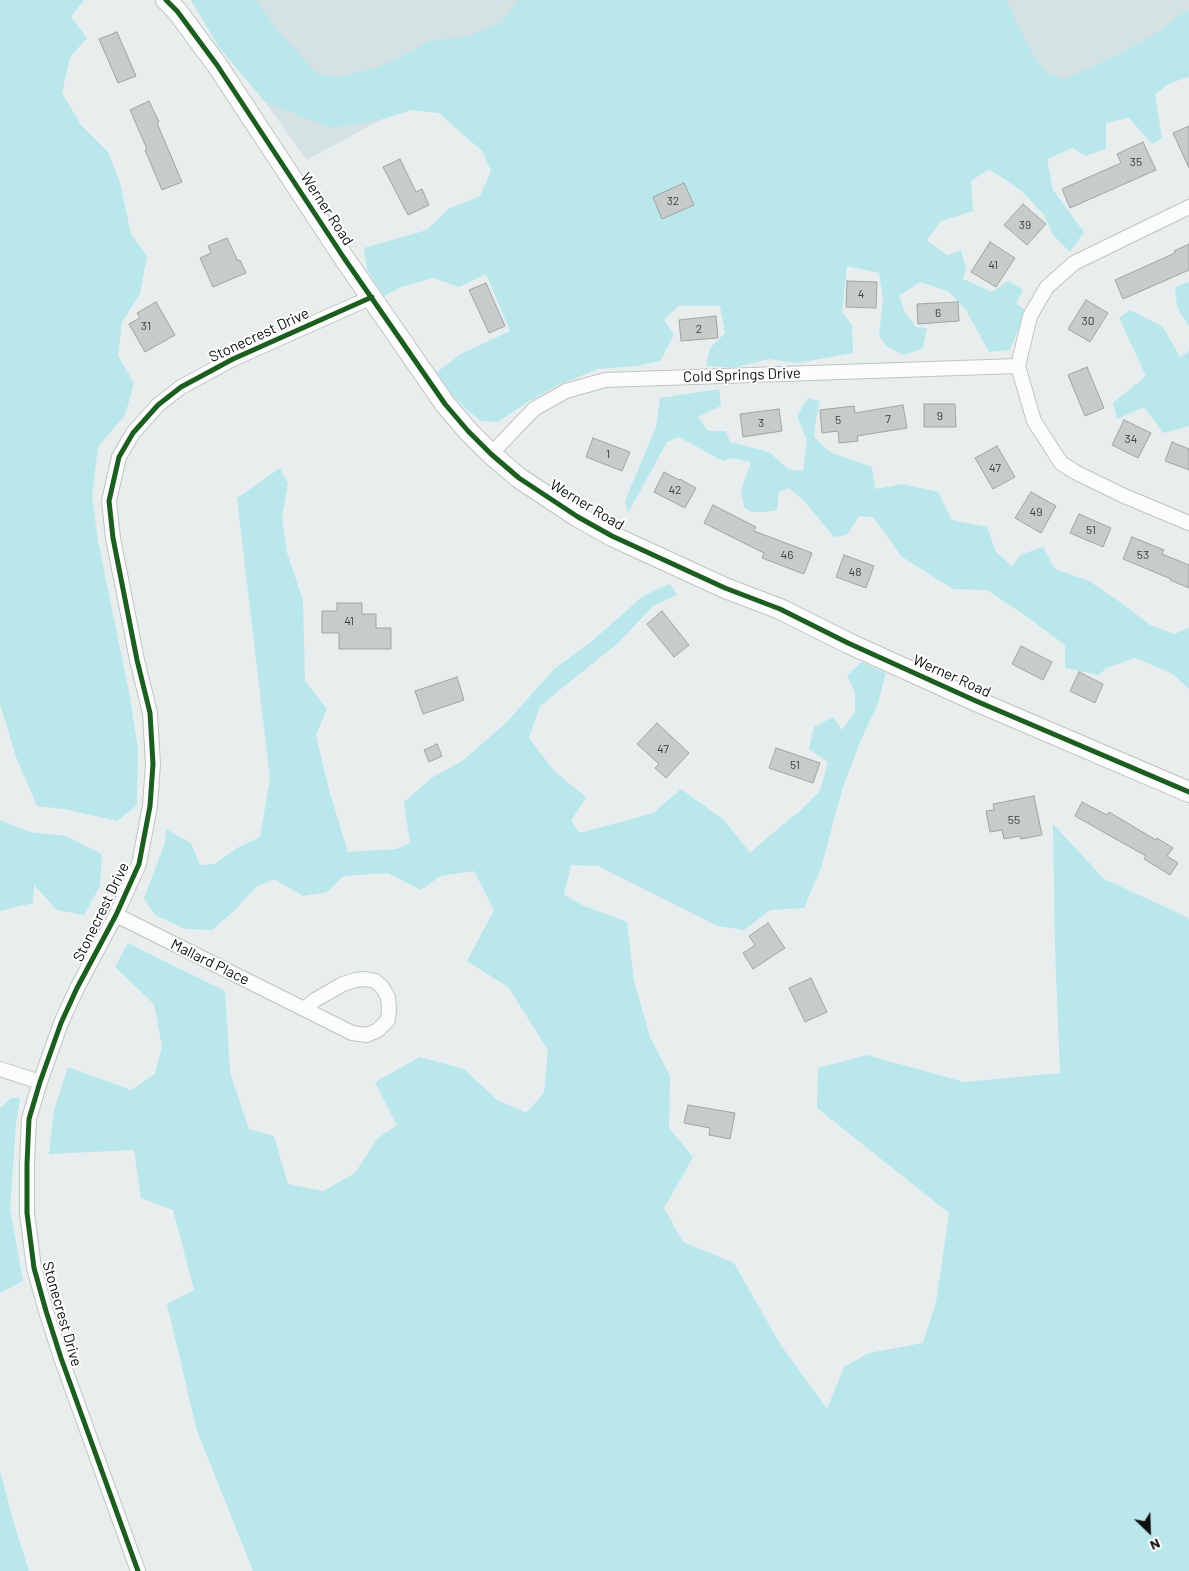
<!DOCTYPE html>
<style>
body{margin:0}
#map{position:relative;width:1189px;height:1571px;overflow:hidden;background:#e8eeee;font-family:Barlow,sans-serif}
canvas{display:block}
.north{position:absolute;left:1124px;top:1506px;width:50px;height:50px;-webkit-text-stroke:4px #fff;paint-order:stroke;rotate:156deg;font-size:14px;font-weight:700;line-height:20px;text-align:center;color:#0d1111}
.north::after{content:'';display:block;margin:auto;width:18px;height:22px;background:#0d1111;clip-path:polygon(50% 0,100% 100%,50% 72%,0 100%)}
</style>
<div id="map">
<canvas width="1189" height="1571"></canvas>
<div class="north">N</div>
</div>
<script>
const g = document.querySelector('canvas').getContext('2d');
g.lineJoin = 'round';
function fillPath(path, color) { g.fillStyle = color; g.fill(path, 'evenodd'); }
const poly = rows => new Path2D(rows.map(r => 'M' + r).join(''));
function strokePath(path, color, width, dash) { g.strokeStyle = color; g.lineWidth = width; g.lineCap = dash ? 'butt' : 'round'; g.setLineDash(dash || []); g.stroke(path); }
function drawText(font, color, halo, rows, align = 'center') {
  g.font = font + ' Barlow,sans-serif'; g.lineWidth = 4; g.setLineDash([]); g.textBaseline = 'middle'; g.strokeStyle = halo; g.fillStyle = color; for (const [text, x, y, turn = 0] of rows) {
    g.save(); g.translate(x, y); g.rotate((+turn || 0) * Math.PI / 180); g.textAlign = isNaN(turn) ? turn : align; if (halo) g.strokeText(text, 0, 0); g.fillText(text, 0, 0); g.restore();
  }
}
fillPath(poly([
 [191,0,600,0,307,160],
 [989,0,1189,0,1189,43,1053,109]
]), '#d5e2e3');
fillPath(poly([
 [0,0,84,0,71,17,87,38,70,57,62,93,81,125,108,152,120,182,131,234,147,256,140,294,122,322,118,356,134,383,125,415,98,447,92,496,98,541,129,692,138,748,137,805,117,821,64,809,37,806,16,757,0,704],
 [191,0,256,0,279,32,317,74,340,77,375,68,401,57,429,41,468,36,501,23,517,0,1007,0,1015,19,1035,58,1048,74,1063,79,1076,74,1126,51,1160,31,1175,18,1189,10,1189,77,1170,83,1155,94,1162,138,1152,144,1129,118,1106,123,1106,149,1086,156,1072,148,1047,159,1053,190,1084,232,1070,252,1053,235,1044,215,1022,191,989,169,971,181,973,211,941,221,927,240,947,255,961,250,966,269,963,279,992,292,1008,281,1023,290,1016,304,1026,310,1010,350,989,352,966,310,948,291,920,282,899,296,905,312,916,327,927,328,923,348,904,355,886,346,879,335,883,300,879,273,847,266,842,312,852,325,853,353,798,363,768,359,734,368,706,366,710,348,725,333,720,306,678,306,664,320,674,335,660,361,636,366,598,369,556,386,526,403,498,422,481,421,466,409,433,375,461,354,510,331,486,274,459,287,433,278,401,287,384,296,367,270,364,248,427,230,448,209,480,196,491,171,483,152,439,113,412,110,380,120,332,128,265,102,218,46],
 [1189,282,1189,327,1177,307,1175,287],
 [1130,310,1163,327,1180,357,1189,351,1189,426,1163,433,1144,407,1117,419,1113,403,1146,376,1119,318],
 [719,389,721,406,698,417,708,431,726,431,730,442,769,452,788,469,803,471,807,441,797,416,808,398,820,401,816,419,814,437,830,452,872,467,875,489,902,484,938,492,952,520,987,527,996,552,1012,566,1020,555,1043,547,1055,569,1089,581,1123,604,1150,625,1175,634,1189,627,1189,689,1173,674,1135,658,1106,668,1099,675,1065,668,1065,645,1026,616,987,590,953,589,902,557,873,517,859,516,847,535,834,537,805,502,789,488,779,492,777,510,764,512,751,512,744,507,741,490,751,462,733,458,723,461,679,437,667,442,628,513,625,501,656,427,660,398],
 [280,468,288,483,282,517,287,553,303,600,305,681,327,709,316,735,329,790,348,852,396,849,410,843,404,802,433,777,462,761,507,722,554,669,591,642,643,596,670,584,677,595,653,606,618,643,540,706,529,738,554,771,586,797,571,821,580,833,653,813,681,789,724,820,750,853,774,832,801,810,820,791,828,762,809,749,814,727,833,717,842,730,855,712,855,692,847,676,861,662,886,673,878,703,860,742,843,787,821,868,804,908,770,910,744,930,718,926,598,866,571,865,564,895,584,906,627,922,634,980,650,1037,670,1076,669,1128,693,1157,664,1208,683,1242,734,1263,780,1344,827,1409,844,1367,869,1353,923,1343,936,1302,949,1213,817,1108,818,1068,867,1055,964,1082,1060,1073,1055,949,1053,824,1104,879,1187,917,1189,920,1189,1571,253,1571,197,1431,167,1304,194,1290,173,1210,141,1198,134,1150,49,1154,54,1110,68,1067,131,1090,155,1074,162,1046,154,1004,115,967,128,943,225,991,230,1072,249,1129,274,1136,288,1184,323,1191,355,1173,378,1138,397,1125,375,1082,420,1057,464,1069,496,1099,526,1113,544,1093,548,1050,508,987,467,961,494,910,474,871,440,876,421,890,388,873,344,876,327,892,303,896,274,879,256,887,233,912,212,930,185,929,155,915,144,898,165,843,166,829,191,843,200,865,215,864,237,848,260,837,270,779,237,498],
 [0,820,30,832,66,836,102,854,100,886,84,915,57,910,34,885,33,903,0,911],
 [11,1098,20,1098,16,1124,10,1209,23,1281,0,1293,0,1108],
 [0,1471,16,1530,29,1571,0,1571]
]), '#b9e7ec');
const building = poly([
 [117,32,136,76,118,83,99,39,117,32],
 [149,101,159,122,157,123,182,182,162,190,145,150,147,149,130,110,149,101],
 [1189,126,1189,168,1173,133,1189,126],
 [1143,142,1156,170,1070,208,1062,189,1121,163,1117,154,1143,142],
 [400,159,416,192,422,189,429,205,408,215,383,167,400,159],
 [684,183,694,205,662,219,653,197,684,183],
 [1023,204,1046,224,1027,245,1004,225,1023,204],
 [227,238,238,261,240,260,246,273,213,287,200,258,211,253,208,246,227,238],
 [990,242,1015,258,996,287,971,272,990,242],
 [1189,244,1189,270,1123,299,1115,280,1175,253,1174,251,1189,244],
 [847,281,877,282,876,308,846,307,847,281],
 [486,283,505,326,489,333,469,290,486,283],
 [1086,300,1108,313,1090,342,1068,329,1086,300],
 [156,302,175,335,145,352,129,324,140,318,137,313,156,302],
 [958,302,959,321,918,324,917,304,958,302],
 [716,316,718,338,681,341,679,320,716,316],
 [1087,367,1104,408,1085,416,1068,375,1087,367],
 [924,404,955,404,956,427,924,427,924,404],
 [903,405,907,428,857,436,858,441,839,443,838,431,822,433,820,410,854,406,855,413,903,405],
 [779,409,782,431,743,437,740,414,779,409],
 [1124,420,1151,433,1138,458,1112,445,1124,420],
 [593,438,630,452,622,471,586,457,593,438],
 [1172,442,1189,449,1189,470,1165,461,1172,442],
 [997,446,1015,477,993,489,975,458,997,446],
 [664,472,679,480,680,479,696,488,685,508,654,492,664,472],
 [1031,492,1056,506,1041,533,1015,518,1031,492],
 [713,505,756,527,754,531,812,553,804,574,762,558,764,553,704,523,713,505],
 [1079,514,1111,528,1103,547,1070,533,1079,514],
 [1132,537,1164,550,1162,554,1189,565,1189,588,1170,580,1171,579,1123,559,1132,537],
 [844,555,874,566,866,588,836,577,844,555],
 [337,603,362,603,362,614,376,614,376,628,391,628,391,649,339,649,339,633,322,633,322,611,337,611,337,603],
 [662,611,689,645,674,657,647,624,662,611],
 [1021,646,1052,662,1043,680,1012,664,1021,646],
 [1079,672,1103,684,1095,703,1070,691,1079,672],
 [457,677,464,700,423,714,415,691,457,677],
 [657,723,689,753,666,778,655,768,659,764,637,744,657,723],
 [437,744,442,756,429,762,424,750,437,744],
 [776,748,820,763,813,783,769,768,776,748],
 [1034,796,1042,835,1021,839,1020,836,1004,839,1002,830,990,832,986,811,994,810,993,804,1034,796],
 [1082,802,1107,815,1109,812,1156,840,1157,838,1173,848,1167,856,1178,863,1170,875,1144,859,1146,856,1075,816,1082,802],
 [768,923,785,948,753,969,743,953,755,945,749,936,768,923],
 [811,978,827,1012,805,1022,789,988,811,978],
 [688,1105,735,1113,730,1139,709,1135,710,1128,684,1123,688,1105]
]);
fillPath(building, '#c6cbcb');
strokePath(building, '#9fa4a4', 1);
const street = poly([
 [1189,207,1074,263,1047,287,1030,316,1018,366,1034,421,1061,463,1075,472,1122,495,1189,523],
 [491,454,534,409,566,391,605,380,1018,366],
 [116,915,352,1033,367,1035,378,1030,388,1020,389,1008,388,997,382,987,375,981,366,979,355,980,343,984,315,1000,304,1009],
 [0,1069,40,1082],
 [138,1571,61,1358,46,1311,34,1268,27,1213,27,1164,29,1119,40,1082,61,1023,77,988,116,915,139,864,150,806,153,764,150,713,137,660,113,538,109,501,119,457,133,433,158,405,181,387,233,359,372,297]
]);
const secondary = poly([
 [166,0,177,11,217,65,344,258,445,404,468,431,491,454,519,478,578,517,612,536,725,588,780,609,848,643,976,701,1189,792]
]);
strokePath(street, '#bfc3c4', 16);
strokePath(secondary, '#bfc3c4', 22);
strokePath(street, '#fcfcfc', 14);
strokePath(secondary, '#fcfcfc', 20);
strokePath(poly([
 [166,0,177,11,217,65,344,258,445,404,468,431,491,454,519,478,578,517,612,536,725,588,780,609,848,643,976,701,1189,792],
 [138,1571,61,1358,46,1311,34,1268,27,1213,27,1164,29,1119,40,1082,61,1023,77,988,116,915,139,864,150,806,153,764,150,713,137,660,113,538,109,501,119,457,133,433,158,405,181,387,233,359,372,297]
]), '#1b5e20', 5);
drawText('12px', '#3b4040', null, [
 ["35",1136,162],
 ["32",673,201],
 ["39",1025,225],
 ["41",993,265],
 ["4",861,294],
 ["6",938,313],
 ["30",1088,321],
 ["31",146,326],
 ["2",699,329],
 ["9",940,416],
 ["7",888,419],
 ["5",838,420],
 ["3",761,423],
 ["34",1131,439],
 ["1",608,454],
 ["47",995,468],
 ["42",675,490],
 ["49",1036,512],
 ["51",1091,530],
 ["46",787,555],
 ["53",1143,555],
 ["48",855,572],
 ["41",349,621],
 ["47",663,749],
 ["51",795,765],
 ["55",1014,820]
]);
drawText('15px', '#0d1111', '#fff', [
 ["Werner Road",327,209,57],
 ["Stonecrest Drive",259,335,-25],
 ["Cold Springs Drive",742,375,-2],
 ["Werner Road",587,505,31],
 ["Werner Road",952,676,24],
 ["Stonecrest Drive",101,912,-64],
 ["Mallard Place",210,962,26],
 ["Stonecrest Drive",62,1314,74]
]);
</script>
